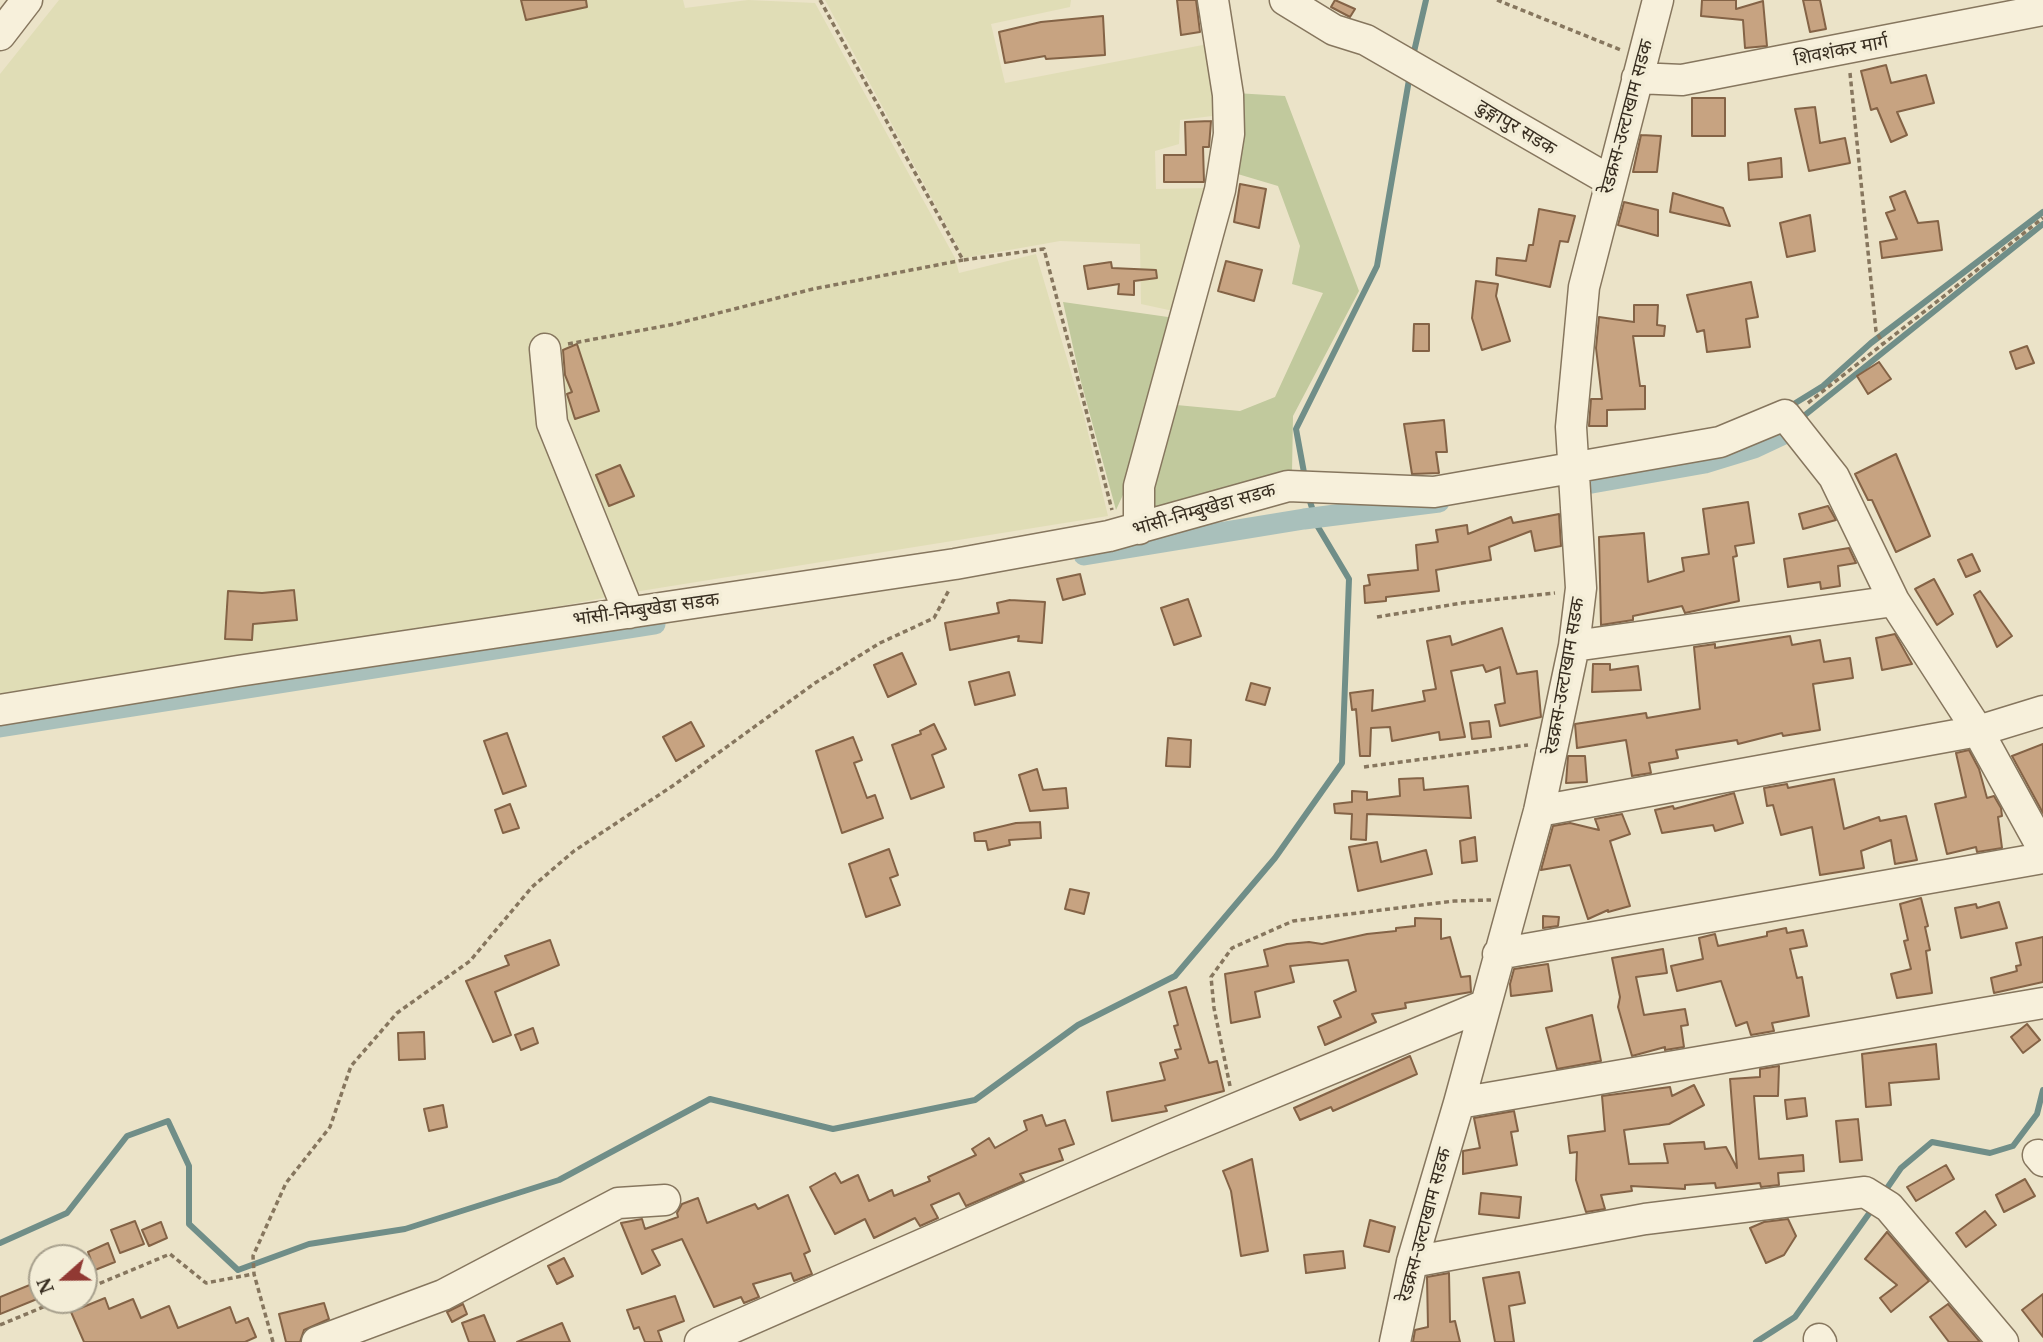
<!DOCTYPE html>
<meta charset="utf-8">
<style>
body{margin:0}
#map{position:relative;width:2043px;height:1342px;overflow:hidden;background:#ebe3c8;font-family:"Noto Serif",serif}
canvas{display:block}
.north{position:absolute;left:28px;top:1244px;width:70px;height:70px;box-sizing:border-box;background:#f3edd7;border:2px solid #a8a18e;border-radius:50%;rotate:249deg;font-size:19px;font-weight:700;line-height:28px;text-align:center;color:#382e21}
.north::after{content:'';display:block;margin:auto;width:24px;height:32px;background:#913933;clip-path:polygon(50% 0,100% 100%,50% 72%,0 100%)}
</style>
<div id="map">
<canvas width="2043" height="1342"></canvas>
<div class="north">N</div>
</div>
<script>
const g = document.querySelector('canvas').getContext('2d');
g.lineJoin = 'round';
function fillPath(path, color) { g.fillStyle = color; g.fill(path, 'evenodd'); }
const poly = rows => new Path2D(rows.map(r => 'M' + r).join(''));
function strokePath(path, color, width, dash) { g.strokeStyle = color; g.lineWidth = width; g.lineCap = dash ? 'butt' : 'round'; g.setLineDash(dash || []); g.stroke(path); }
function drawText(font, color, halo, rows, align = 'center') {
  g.font = font + ' "Noto Serif","Noto Sans Devanagari",serif'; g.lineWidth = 7; g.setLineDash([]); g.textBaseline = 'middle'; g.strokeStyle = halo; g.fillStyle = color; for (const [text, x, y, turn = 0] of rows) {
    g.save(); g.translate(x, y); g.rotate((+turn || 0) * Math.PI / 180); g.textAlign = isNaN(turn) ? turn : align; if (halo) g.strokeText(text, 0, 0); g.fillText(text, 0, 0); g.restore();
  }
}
fillPath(poly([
 [59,0,683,0,685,8,748,0,815,3,955,258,959,273,1036,254,1084,416,1108,516,634,592,436,630,0,699,0,74],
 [825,0,1071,0,1070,7,991,24,1005,83,1208,44,1220,115,1180,120,1179,144,1155,151,1156,189,1210,188,1178,312,1141,304,1140,244,1060,241,964,258]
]), '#e0ddb6');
fillPath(poly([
 [1235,93,1285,96,1359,291,1293,416,1292,472,1143,513,1166,404,1240,411,1275,397,1323,293,1292,284,1300,246,1278,186,1231,172],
 [1063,302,1175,318,1139,460,1116,510,1080,378]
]), '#c1c99d');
strokePath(poly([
 [1413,56,1426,0],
 [1789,407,1823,386,1871,343,2043,212],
 [1800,419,2043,224],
 [1305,478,1296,429,1377,266,1410,74],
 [1883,1194,1901,1168,1932,1142,1990,1153,2013,1146,2037,1114,2043,1090],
 [0,1243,67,1213,127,1136,168,1121,189,1166,189,1224,238,1270,309,1244,405,1229,559,1180,710,1099,833,1129,975,1100,1078,1025,1175,976,1275,858,1342,763,1349,579,1318,527,1308,495],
 [1756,1342,1795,1317,1873,1208]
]), '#708e88', 6);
strokePath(poly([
 [1592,483,1705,463,1754,448,1786,433],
 [1084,555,1304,519,1439,502],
 [0,727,655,624]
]), '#a9c0bb', 21);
const building = poly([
 [521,0,586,0,587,7,526,20,521,0],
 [1177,0,1196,0,1200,32,1181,35,1177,0],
 [1335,0,1355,9,1350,17,1331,7,1335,0],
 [1702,0,1736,0,1736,9,1763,1,1767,46,1745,48,1743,20,1701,16,1702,0],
 [1803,0,1820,0,1826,29,1810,32,1803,0],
 [1103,16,1105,55,1046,59,1045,56,1005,63,999,32,1041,22,1103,16],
 [1886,65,1891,83,1926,75,1934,103,1897,112,1907,135,1891,142,1877,108,1871,110,1861,71,1886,65],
 [1692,98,1725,98,1725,136,1692,136,1692,98],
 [1815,107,1820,143,1845,138,1850,163,1809,171,1795,109,1815,107],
 [1211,121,1209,147,1203,147,1204,182,1164,182,1164,155,1186,155,1185,122,1211,121],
 [1641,135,1661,136,1657,172,1633,172,1641,135],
 [1781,158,1782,177,1749,180,1748,163,1781,158],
 [1240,184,1266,189,1259,228,1234,222,1240,184],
 [1905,191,1918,223,1938,221,1942,250,1882,258,1880,242,1897,239,1886,213,1895,210,1890,197,1905,191],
 [1673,193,1723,208,1730,226,1670,212,1673,193],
 [1624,202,1658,210,1658,236,1618,225,1624,202],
 [1539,209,1575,216,1568,242,1560,241,1550,287,1496,275,1497,258,1526,261,1529,245,1533,245,1539,209],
 [1810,215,1815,251,1787,257,1780,223,1810,215],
 [1226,261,1262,270,1254,301,1218,291,1226,261],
 [1111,262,1112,268,1156,270,1157,278,1134,281,1134,295,1118,294,1119,284,1088,289,1084,266,1111,262],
 [1476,281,1498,284,1496,296,1510,341,1482,350,1472,318,1476,281],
 [1751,282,1758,317,1746,319,1750,347,1707,352,1704,330,1697,332,1687,295,1751,282],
 [1634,305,1658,305,1657,325,1665,326,1664,336,1633,336,1640,386,1645,386,1645,409,1607,410,1607,426,1589,426,1591,399,1602,399,1596,348,1599,317,1634,322,1634,305],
 [1414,324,1429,324,1429,351,1413,351,1414,324],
 [577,344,599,411,575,419,567,394,572,392,565,375,563,350,577,344],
 [2027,346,2034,363,2016,369,2010,352,2027,346],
 [1879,362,1891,379,1868,394,1857,376,1879,362],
 [1444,420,1447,452,1436,452,1439,473,1412,474,1404,424,1444,420],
 [1896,454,1930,536,1896,552,1872,500,1868,500,1855,474,1896,454],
 [620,465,634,496,609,506,596,475,620,465],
 [1748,502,1754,543,1735,546,1737,556,1733,557,1739,601,1685,613,1682,606,1633,616,1633,620,1601,625,1599,537,1644,533,1648,582,1684,571,1682,558,1709,554,1703,509,1748,502],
 [1828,506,1836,520,1803,529,1799,514,1828,506],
 [1559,514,1561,546,1535,551,1531,531,1489,547,1491,560,1436,570,1439,591,1386,597,1386,601,1365,603,1364,586,1370,585,1368,575,1418,570,1416,545,1438,542,1436,530,1467,525,1468,534,1511,517,1513,523,1559,514],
 [1849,548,1856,563,1838,566,1840,586,1821,589,1820,582,1788,587,1784,559,1849,548],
 [1972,554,1980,571,1966,577,1958,560,1972,554],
 [1080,574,1085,594,1063,600,1057,579,1080,574],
 [1934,579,1953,614,1937,625,1915,589,1934,579],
 [294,590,297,620,253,624,252,640,225,639,228,591,262,593,294,590],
 [1980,591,2012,636,1997,647,1974,595,1980,591],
 [1188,599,1201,636,1174,645,1161,608,1188,599],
 [1010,600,1045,602,1042,643,1018,641,1019,636,950,650,945,623,999,613,997,603,1010,600],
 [1502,628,1517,674,1537,671,1541,717,1500,726,1495,705,1505,703,1500,667,1486,672,1483,665,1451,671,1465,737,1440,740,1439,732,1392,741,1390,727,1371,728,1370,756,1360,756,1356,709,1352,710,1350,693,1373,690,1372,711,1425,701,1423,691,1436,689,1427,641,1450,636,1452,645,1502,628],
 [1895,634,1912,664,1882,670,1876,638,1895,634],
 [1790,636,1792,645,1820,640,1824,662,1850,658,1853,678,1813,684,1820,730,1783,736,1782,733,1738,744,1737,740,1676,750,1678,758,1649,763,1651,773,1632,776,1626,740,1577,748,1575,724,1646,713,1647,718,1700,709,1694,647,1715,644,1715,648,1790,636],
 [902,653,916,684,888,697,874,665,902,653],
 [1593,664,1610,664,1610,670,1638,666,1641,690,1592,692,1593,664],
 [1009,672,1015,695,975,705,969,682,1009,672],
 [1251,683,1270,688,1265,705,1246,700,1251,683],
 [1489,721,1491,737,1472,739,1470,723,1489,721],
 [691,722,704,746,676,761,663,737,691,722],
 [934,724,946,749,932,755,944,787,911,799,892,745,921,734,920,731,934,724],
 [507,733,526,786,503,794,484,741,507,733],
 [853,737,862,760,854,763,867,798,875,795,883,818,842,833,816,751,853,737],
 [1168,738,1191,740,1190,767,1166,766,1168,738],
 [2043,744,2043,813,2012,756,2043,744],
 [1969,750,1979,769,1987,798,1994,796,2001,808,2002,816,1998,817,2002,848,1977,852,1976,847,1947,854,1935,804,1966,797,1956,753,1969,750],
 [1568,756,1585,756,1587,782,1566,783,1568,756],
 [1037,769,1043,790,1066,788,1068,808,1030,811,1019,775,1037,769],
 [1423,778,1424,790,1468,786,1471,818,1367,814,1366,840,1351,839,1352,814,1335,813,1334,804,1352,802,1352,791,1367,792,1367,800,1400,796,1399,779,1423,778],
 [1834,779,1844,829,1879,817,1880,821,1906,816,1917,860,1895,864,1891,840,1861,851,1864,868,1820,875,1812,827,1781,835,1773,805,1767,806,1764,788,1787,784,1788,788,1834,779],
 [1734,793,1743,823,1715,831,1713,825,1662,833,1655,810,1673,806,1674,809,1734,793],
 [510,804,519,828,503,833,495,810,510,804],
 [1622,814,1630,834,1610,841,1630,906,1608,912,1608,910,1588,919,1570,865,1541,870,1553,826,1570,823,1599,830,1595,819,1622,814],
 [1040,822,1041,838,1009,840,1010,845,988,850,986,841,975,841,974,833,1016,823,1040,822],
 [1475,837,1477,861,1462,863,1460,841,1475,837],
 [1377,842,1381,862,1426,850,1432,874,1358,891,1349,847,1377,842],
 [889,849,898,875,890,878,900,905,866,917,849,864,889,849],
 [1070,889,1089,893,1084,914,1065,909,1070,889],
 [1921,898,1928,926,1925,927,1930,950,1926,951,1932,993,1897,998,1891,974,1911,969,1904,941,1908,940,1900,904,1921,898],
 [1999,902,2007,928,1961,938,1955,908,1976,904,1977,908,1999,902],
 [1543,916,1559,917,1558,926,1543,928,1543,916],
 [1415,918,1441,919,1441,939,1450,937,1461,977,1470,976,1471,992,1405,1003,1406,1008,1372,1014,1376,1022,1325,1045,1318,1027,1341,1017,1334,1001,1356,991,1348,960,1290,966,1294,982,1255,992,1260,1017,1231,1023,1225,974,1268,966,1264,950,1287,944,1309,942,1322,944,1367,934,1396,931,1396,928,1415,926,1415,918],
 [1786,928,1787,933,1803,930,1807,946,1790,949,1797,978,1802,977,1809,1016,1772,1023,1774,1031,1751,1035,1747,1022,1736,1026,1721,981,1677,991,1671,966,1703,959,1699,938,1715,934,1718,946,1767,936,1767,932,1786,928],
 [2043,937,2043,982,1994,993,1991,978,2017,971,2016,966,2021,965,2016,943,2043,937],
 [550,940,559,965,495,992,511,1035,493,1042,466,981,509,965,505,956,550,940],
 [1663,949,1667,973,1636,977,1644,1015,1685,1009,1688,1025,1681,1026,1684,1047,1665,1050,1665,1047,1632,1056,1618,1007,1620,997,1612,958,1663,949],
 [1548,964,1552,991,1511,996,1510,984,1514,969,1548,964],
 [1186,987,1209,1063,1217,1061,1224,1091,1165,1106,1167,1111,1112,1121,1107,1092,1165,1080,1160,1063,1178,1058,1175,1050,1181,1049,1174,1026,1178,1025,1169,992,1186,987],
 [1592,1015,1601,1061,1557,1069,1546,1028,1592,1015],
 [2027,1024,2040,1040,2023,1053,2011,1037,2027,1024],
 [533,1028,538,1043,521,1050,515,1035,533,1028],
 [424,1032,425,1059,399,1060,398,1033,424,1032],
 [1936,1044,1939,1079,1889,1083,1891,1105,1866,1107,1862,1054,1936,1044],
 [1410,1056,1417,1074,1333,1111,1331,1107,1300,1120,1294,1108,1410,1056],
 [1779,1066,1778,1096,1754,1096,1759,1159,1803,1155,1804,1171,1778,1173,1779,1185,1761,1187,1760,1183,1716,1188,1715,1183,1685,1185,1685,1189,1631,1186,1632,1191,1601,1195,1605,1209,1586,1212,1576,1180,1577,1152,1570,1153,1568,1136,1605,1131,1602,1096,1670,1087,1672,1096,1694,1085,1704,1105,1669,1124,1624,1130,1629,1164,1668,1163,1664,1144,1704,1142,1705,1149,1726,1147,1737,1168,1730,1079,1760,1077,1760,1069,1779,1066],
 [1805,1098,1807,1116,1787,1119,1785,1100,1805,1098],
 [443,1105,447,1127,429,1131,424,1109,443,1105],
 [1514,1111,1518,1131,1511,1132,1517,1165,1463,1174,1463,1151,1480,1148,1474,1118,1514,1111],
 [1042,1115,1046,1126,1065,1120,1074,1144,1059,1149,1063,1160,1020,1174,1024,1181,966,1206,959,1193,931,1205,938,1218,920,1226,915,1218,874,1238,865,1219,835,1234,810,1187,835,1173,841,1183,858,1175,869,1201,892,1190,894,1196,930,1181,928,1177,976,1155,972,1149,989,1138,995,1148,1027,1130,1024,1121,1042,1115],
 [1858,1119,1862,1160,1840,1162,1836,1121,1858,1119],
 [1252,1159,1268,1251,1241,1256,1231,1191,1223,1171,1252,1159],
 [1946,1165,1954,1179,1916,1201,1907,1187,1946,1165],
 [2025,1179,2035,1196,2004,1212,1996,1195,2025,1179],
 [1481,1193,1521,1197,1519,1218,1479,1214,1481,1193],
 [788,1195,810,1251,804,1254,812,1274,794,1281,791,1273,753,1284,759,1297,744,1303,741,1297,714,1307,682,1239,652,1250,660,1265,642,1274,621,1223,642,1219,645,1229,678,1217,677,1213,682,1204,698,1198,707,1223,755,1204,758,1209,788,1195],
 [1985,1211,1996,1225,1966,1247,1956,1233,1985,1211],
 [1788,1219,1796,1236,1784,1255,1766,1263,1750,1228,1764,1222,1788,1219],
 [1370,1220,1395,1227,1389,1252,1364,1246,1370,1220],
 [135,1221,144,1244,120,1253,111,1230,135,1221],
 [161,1222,167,1238,149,1246,142,1230,161,1222],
 [1887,1232,1929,1281,1891,1312,1880,1298,1897,1285,1865,1259,1887,1232],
 [108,1243,115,1262,95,1270,88,1252,108,1243],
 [1343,1251,1345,1268,1306,1273,1304,1255,1343,1251],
 [564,1258,573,1276,557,1284,548,1266,564,1258],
 [1519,1272,1525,1303,1509,1306,1514,1342,1495,1342,1483,1278,1519,1272],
 [1449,1273,1450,1322,1455,1321,1460,1342,1413,1342,1415,1330,1428,1327,1427,1277,1449,1273],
 [42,1280,42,1297,0,1314,0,1297,42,1280],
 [2043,1294,2043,1337,2022,1310,2043,1294],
 [675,1296,684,1321,658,1331,662,1342,645,1342,639,1327,634,1329,627,1310,675,1296],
 [105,1298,109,1309,133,1299,141,1318,169,1306,178,1328,230,1307,236,1323,248,1318,256,1337,245,1342,84,1342,71,1312,105,1298],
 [324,1303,329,1319,304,1330,300,1342,286,1342,279,1314,324,1303],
 [463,1304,467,1314,452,1322,447,1312,463,1304],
 [1948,1304,1980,1342,1949,1342,1930,1317,1948,1304],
 [484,1315,495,1342,469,1342,462,1323,484,1315],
 [562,1323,570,1342,517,1342,562,1323]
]);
fillPath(building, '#c7a381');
strokePath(building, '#846346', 2);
const minor = poly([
 [1285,0,1334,30,1366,40,1609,180],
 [0,35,27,0],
 [1637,78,1682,80,2043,10],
 [545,349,552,423,629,613],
 [1139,529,1139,486,1220,190,1229,134,1228,95,1213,0],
 [1574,646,1894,601],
 [0,710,238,671,955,564,1109,536,1288,486,1434,492,1720,442,1785,415,1834,477,1894,601,1978,731,2043,849],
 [1539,811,1978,731,2043,711],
 [1498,954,2043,858],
 [1459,1103,2043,1003],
 [2038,1155,2043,1161],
 [1412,1262,1645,1219,1865,1192,1889,1207,2003,1342],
 [1819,1339,1821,1342],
 [317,1342,443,1295,618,1203,665,1200],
 [700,1342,1162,1139,1485,1005],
 [1395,1342,1412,1262,1459,1103,1539,811,1574,646,1581,588,1571,427,1584,287,1658,0]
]);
strokePath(minor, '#86765e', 33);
strokePath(poly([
 [820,0,963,260,1044,249,1112,510],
 [1497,0,1621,50],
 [1850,73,1876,331,1883,344],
 [568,344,675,324,813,289,963,260],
 [1808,403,2043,218],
 [1377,617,1462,603,1555,593],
 [1364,767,1528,745],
 [1230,1086,1214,1008,1211,977,1232,948,1293,921,1454,901,1491,900],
 [84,1290,170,1254,206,1283,253,1274],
 [0,1325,60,1300],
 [273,1342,254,1274,253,1256,286,1183,330,1127,351,1066,397,1013,470,961,532,887,574,851,674,785,815,683,880,643,934,618,949,590]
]), '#86765e', 3.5, [5, 3.5]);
strokePath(minor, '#f7f0db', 30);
drawText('19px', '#382e21', '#f3edd7', [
 ["शिवशंकर मार्ग",1841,51,-11],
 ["रेडक्रस-उल्टाखाम सडक",1627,117,-75],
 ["ढुङ्गापुर सडक",1516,128,31],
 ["भांसी-निम्बुखेडा सडक",1204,510,-16],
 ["भांसी-निम्बुखेडा सडक",646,610,-8],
 ["रेडक्रस-उल्टाखाम सडक",1565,676,-80],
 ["रेडक्रस-उल्टाखाम सडक",1425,1225,-75]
]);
</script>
